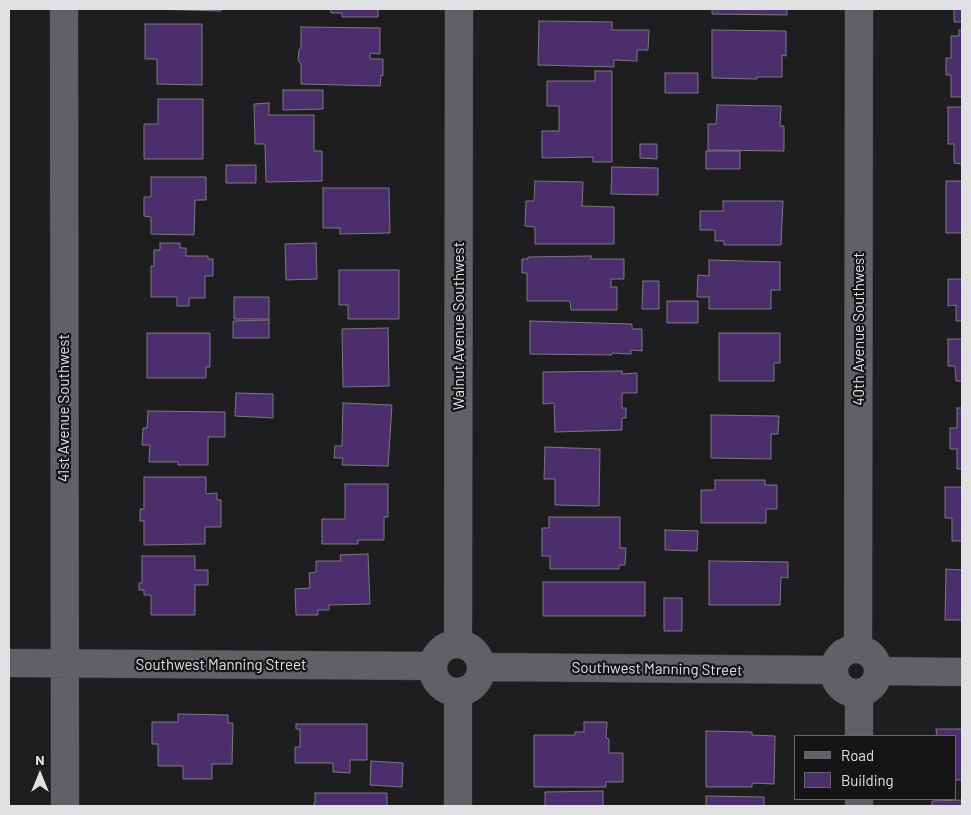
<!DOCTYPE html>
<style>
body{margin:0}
#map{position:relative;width:971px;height:815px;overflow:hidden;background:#1e1d20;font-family:Barlow,sans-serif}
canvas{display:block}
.frame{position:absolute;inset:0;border:10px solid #e1e1e3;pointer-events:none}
.legend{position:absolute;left:794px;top:735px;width:162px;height:65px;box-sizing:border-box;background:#151417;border:1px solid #676669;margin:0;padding:6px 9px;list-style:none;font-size:15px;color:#e1e1e3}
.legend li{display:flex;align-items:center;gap:10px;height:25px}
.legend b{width:25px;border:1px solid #676669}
.north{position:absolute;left:15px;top:750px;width:50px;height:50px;-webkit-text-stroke:4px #151417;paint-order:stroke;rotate:0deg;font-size:14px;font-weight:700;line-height:20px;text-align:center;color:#e1e1e3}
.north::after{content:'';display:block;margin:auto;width:18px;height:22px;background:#e1e1e3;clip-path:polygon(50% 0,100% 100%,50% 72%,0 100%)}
</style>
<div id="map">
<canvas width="971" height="815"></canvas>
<div class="frame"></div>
<ul class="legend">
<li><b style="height:6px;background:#626064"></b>Road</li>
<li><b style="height:14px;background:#4d2e6c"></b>Building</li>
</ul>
<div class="north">N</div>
</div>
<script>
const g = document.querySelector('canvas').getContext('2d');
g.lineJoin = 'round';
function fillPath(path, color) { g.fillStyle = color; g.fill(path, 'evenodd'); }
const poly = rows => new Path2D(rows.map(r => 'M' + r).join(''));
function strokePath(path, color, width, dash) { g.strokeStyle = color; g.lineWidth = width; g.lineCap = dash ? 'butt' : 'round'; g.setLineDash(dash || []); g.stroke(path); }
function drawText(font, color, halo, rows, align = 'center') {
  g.font = font + ' Barlow,sans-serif'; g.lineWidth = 4.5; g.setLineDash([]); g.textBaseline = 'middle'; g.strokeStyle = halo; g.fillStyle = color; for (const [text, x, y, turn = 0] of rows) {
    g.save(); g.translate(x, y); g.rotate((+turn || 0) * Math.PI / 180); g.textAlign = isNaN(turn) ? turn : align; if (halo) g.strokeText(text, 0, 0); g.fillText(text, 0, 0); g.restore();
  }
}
const building = poly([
 [151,9,221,9,221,11,151,9],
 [331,9,378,9,378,17,342,17,342,13,331,13,331,9],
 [712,9,787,9,787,15,712,14,712,9],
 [954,9,962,9,962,22,954,22,954,9],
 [539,21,612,22,612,30,649,30,648,50,637,50,637,61,614,60,614,67,538,65,539,21],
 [145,24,202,24,202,85,157,84,157,59,145,59,145,24],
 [301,27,380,28,380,54,370,53,370,59,383,59,383,76,381,75,380,86,301,84,301,64,298,60,299,50,301,47,301,27],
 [712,30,786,31,786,56,782,55,782,77,757,77,757,79,712,78,712,30],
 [959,30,962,30,962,97,951,97,951,75,946,75,946,58,951,58,951,36,959,36,959,30],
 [595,71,612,71,612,162,593,162,593,157,542,158,542,131,559,131,559,106,547,106,547,81,595,81,595,71],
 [665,73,698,73,698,93,665,93,665,73],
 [283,90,323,90,323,109,283,110,283,90],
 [158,99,203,99,203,159,144,159,144,124,158,124,158,99],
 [269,103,269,115,314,115,314,151,322,151,322,181,266,182,265,144,255,144,254,104,269,103],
 [717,105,781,106,780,126,784,126,784,151,708,150,708,124,716,124,717,105],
 [948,107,962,107,962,164,954,163,954,144,948,144,948,107],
 [640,144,657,144,657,159,640,158,640,144],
 [706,151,740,151,740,169,706,169,706,151],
 [226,165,256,165,256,183,226,183,226,165],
 [612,167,658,168,658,195,611,194,612,167],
 [151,177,206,177,206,200,195,200,194,235,151,234,151,217,144,216,144,197,151,197,151,177],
 [535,181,583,182,582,206,614,207,614,244,535,244,535,227,525,226,526,201,534,201,535,181],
 [946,181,962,181,962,233,946,233,946,181],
 [323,188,389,188,390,233,340,234,340,228,323,228,323,188],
 [723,201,783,201,781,245,724,245,724,241,715,241,715,230,700,230,700,211,723,211,723,201],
 [160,243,180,243,180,248,186,248,186,256,208,256,208,259,213,259,213,276,205,276,205,298,189,298,189,306,177,306,177,297,151,297,151,266,154,266,154,250,160,250,160,243],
 [316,243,317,279,286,280,285,244,316,243],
 [591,256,591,259,624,259,624,279,611,279,611,287,617,287,617,310,571,310,570,301,527,301,527,273,522,273,522,259,528,259,528,257,591,256],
 [709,260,780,262,780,290,771,290,771,309,709,309,709,297,697,297,698,275,709,276,709,260],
 [339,270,399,270,399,319,348,319,348,305,339,305,339,270],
 [948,279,962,279,962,321,956,321,956,305,948,306,948,279],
 [643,281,659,281,659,309,642,309,643,281],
 [234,297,269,297,269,319,234,319,234,297],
 [667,301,698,301,698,323,667,323,667,301],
 [269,320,269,338,233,338,233,321,269,320],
 [530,321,632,324,632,329,642,329,642,351,631,350,631,354,612,353,612,355,530,354,530,321],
 [388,328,389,386,343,387,342,329,388,328],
 [147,333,210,333,210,367,206,367,206,378,147,378,147,333],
 [719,333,780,333,780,363,774,363,774,381,719,381,719,333],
 [948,339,962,339,962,381,956,381,955,366,948,366,948,339],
 [622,371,622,374,637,373,637,393,622,393,622,408,626,408,626,418,622,418,622,430,555,432,554,403,543,404,543,372,622,371],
 [236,393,273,394,273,418,235,416,236,393],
 [343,403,392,405,388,466,342,465,343,458,334,458,335,446,342,446,343,403],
 [957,408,962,408,962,469,957,469,957,449,950,449,950,428,957,428,957,408],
 [148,411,225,412,225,437,208,437,208,465,178,465,178,462,149,462,150,445,142,445,143,428,147,428,148,411],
 [711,415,779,416,778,434,771,434,771,459,711,458,711,415],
 [545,447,600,449,599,506,555,505,555,479,544,479,545,447],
 [144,477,206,477,206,494,217,493,217,500,221,500,221,527,205,527,205,544,144,545,144,521,140,521,140,509,144,509,144,477],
 [715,480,765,480,765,485,777,485,777,509,766,509,766,523,701,523,701,490,715,490,715,480],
 [345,484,388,484,388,517,384,517,384,540,358,540,358,544,322,544,322,519,345,519,345,484],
 [945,487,962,487,962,541,952,541,952,518,945,518,945,487],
 [549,517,620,517,620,548,626,548,625,565,619,565,619,569,550,569,550,556,542,556,542,528,549,528,549,517],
 [665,530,698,531,697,551,665,550,665,530],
 [368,554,370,604,329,605,329,610,318,610,318,615,296,615,295,589,310,588,309,573,316,572,316,561,341,561,340,555,368,554],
 [142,556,195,556,195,570,208,570,208,585,195,585,195,615,151,615,151,595,144,595,144,590,139,590,139,583,142,583,142,556],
 [709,561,788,562,788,578,781,577,780,605,709,605,709,561],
 [946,569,962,570,962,620,945,620,946,569],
 [543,582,645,582,645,616,543,616,543,582],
 [664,598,682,598,682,631,664,631,664,598],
 [178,714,228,715,228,723,233,723,232,764,212,764,212,779,183,779,183,766,158,766,158,744,152,744,152,722,178,722,178,714],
 [584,722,607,722,606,738,609,739,609,753,623,753,623,782,606,782,606,787,534,787,534,735,575,735,575,732,584,732,584,722],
 [296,724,367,724,367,760,350,760,350,773,333,772,333,763,295,763,295,747,300,747,300,729,296,729,296,724],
 [936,729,962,729,962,780,955,780,955,736,937,736,936,729],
 [706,731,752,732,752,735,775,736,774,784,752,783,752,787,706,787,706,731],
 [371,761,403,763,402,787,370,785,371,761],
 [603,791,603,806,545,806,545,792,603,791],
 [315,793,387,793,387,806,314,806,314,803,315,803,315,793],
 [706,796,764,797,764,806,706,806,706,796],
 [962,800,962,806,932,806,932,801,962,800]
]);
fillPath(building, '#4d2e6c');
strokePath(building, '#7b797d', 1);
const street = poly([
 [64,9,65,806],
 [458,643,459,9],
 '433 668a24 24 0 1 1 48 0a24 24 0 1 1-48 0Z',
 [858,648,859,9],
 '834 671a22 22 0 1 1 44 0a22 22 0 1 1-44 0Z',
 [9,663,433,666],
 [481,667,834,670],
 [878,671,962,672],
 [859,736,859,693],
 [458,806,458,692],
 [859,806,859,799]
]);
strokePath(street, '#38373a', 29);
strokePath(street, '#626064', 28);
drawText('15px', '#e1e1e3', '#151417', [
 ["Walnut Avenue Southwest",459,326,-90],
 ["40th Avenue Southwest",859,329,-90],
 ["41st Avenue Southwest",64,408,-90],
 ["Southwest Manning Street",221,665],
 ["Southwest Manning Street",657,669,1]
]);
</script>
